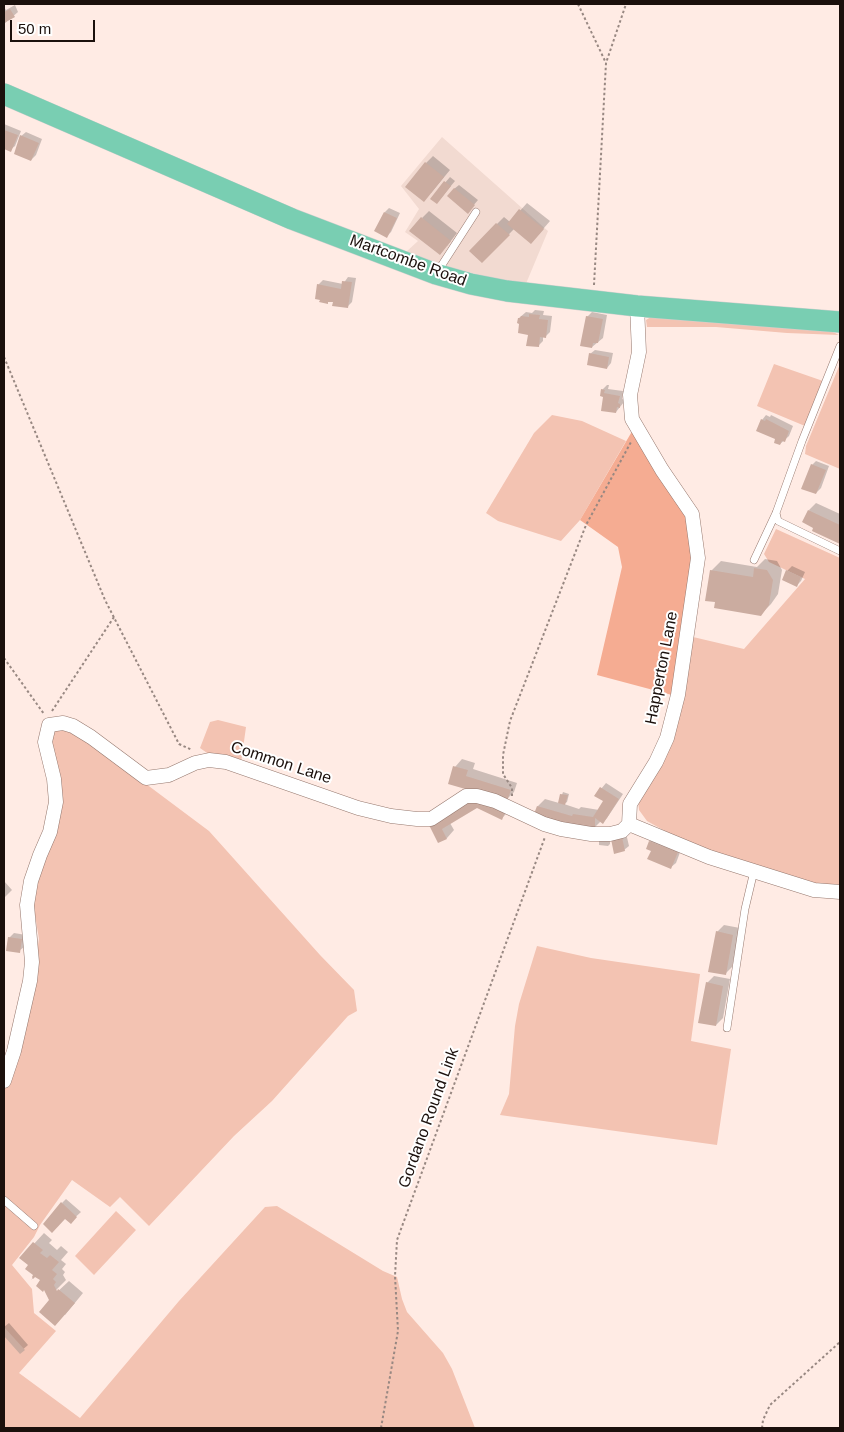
<!DOCTYPE html>
<style>
body{margin:0}
#map{position:relative;width:844px;height:1432px;overflow:hidden;background:#ffebe4;font-family:Arial,sans-serif}
canvas{display:block}
.frame{position:absolute;inset:0;border:5px solid #1b100c;pointer-events:none}
.scale{position:absolute;left:10px;top:20px;width:85px;height:22px;box-sizing:border-box;border:2px solid #1b100c;border-top:0;padding-left:6px;font-size:15px;line-height:18px;white-space:nowrap;color:#1b100c;-webkit-text-stroke:4px #fff;paint-order:stroke}
</style>
<div id="map">
<canvas width="844" height="1432"></canvas>
<div class="frame"></div>
<div class="scale">50 m</div>
</div>
<script>
const g = document.querySelector('canvas').getContext('2d');
g.lineJoin = 'round';
function fillPath(path, color) { g.fillStyle = color; g.fill(path, 'evenodd'); }
const poly = rows => new Path2D(rows.map(r => 'M' + r).join(''));
function strokePath(path, color, width, dash) { g.strokeStyle = color; g.lineWidth = width; g.lineCap = dash ? 'butt' : 'round'; g.setLineDash(dash || []); g.stroke(path); }
function drawText(font, color, halo, rows, align = 'center') {
  g.font = font + ' Arial,sans-serif'; g.lineWidth = 4; g.setLineDash([]); g.textBaseline = 'middle'; g.strokeStyle = halo; g.fillStyle = color; for (const [text, x, y, turn = 0] of rows) {
    g.save(); g.translate(x, y); g.rotate((+turn || 0) * Math.PI / 180); g.textAlign = isNaN(turn) ? turn : align; if (halo) g.strokeText(text, 0, 0); g.fillText(text, 0, 0); g.restore();
  }
}
fillPath(poly([
 [442,137,548,231,525,286,432,263,406,252,418,241,405,232,419,209,401,186]
]), '#f2dad1');
fillPath(poly([
 [651,317,829,330,839,335,787,333,716,327,647,327,646,320],
 [774,364,823,381,805,426,757,406],
 [840,364,840,469,805,454,806,446],
 [552,415,582,421,626,441,580,520,561,541,498,521,486,513,534,433],
 [776,529,840,558,840,888,816,887,681,840,647,821,639,810,638,800,643,790,693,637,744,649,805,579,769,562,764,554],
 [218,720,246,727,241,763,210,755,200,748,210,722],
 [57,729,68,730,102,751,209,831,320,955,354,990,357,1011,348,1016,272,1101,234,1136,149,1226,120,1197,110,1207,72,1180,40,1225,34,1237,12,1265,32,1289,34,1313,56,1331,19,1373,80,1418,179,1301,265,1207,277,1206,383,1271,397,1277,402,1299,407,1312,443,1353,452,1369,475,1428,4,1428,4,1092,19,1047,39,939,33,903,36,875,57,830,50,742,52,733],
 [537,946,591,958,700,974,691,1041,731,1049,717,1145,500,1115,509,1094,515,1026,519,1004],
 [116,1211,136,1230,94,1275,75,1256]
]), '#f3c3b2');
fillPath(poly([
 [634,428,687,515,695,557,672,695,597,675,622,567,618,547,580,520]
]), '#f5ac92');
fillPath(poly([
 [15,5,18,12,4,24,4,7,6,10],
 [4,124,21,131,15,146,10,150,4,147],
 [26,132,42,139,36,155,31,160,20,137],
 [433,156,450,170,431,193,426,163],
 [450,177,455,181,441,198,432,198],
 [459,185,478,200,472,207,454,189],
 [527,203,550,221,538,235,514,229,482,262,470,251,504,217,510,222],
 [389,208,400,213,391,232,387,236,385,212],
 [429,211,457,233,447,246,422,218],
 [348,277,356,278,352,302,347,307,334,301,318,285,323,280,343,284],
 [535,310,544,311,543,315,552,316,550,332,546,336,543,336,543,341,538,346,519,318,526,312,532,313],
 [592,312,607,315,603,338,592,347,587,317],
 [595,350,613,353,611,363,607,368,590,354],
 [607,385,609,385,608,389,623,391,622,399,624,400,624,402,616,412,604,396,602,390],
 [766,415,770,417,771,415,793,426,789,436,780,444,762,420],
 [816,461,829,466,821,488,816,493,812,465],
 [816,503,840,514,840,542,813,530,815,527,809,510],
 [765,559,777,561,782,570,778,594,771,604,761,614,716,601,711,571,721,561,757,567],
 [792,566,805,572,801,581,796,586,787,571],
 [462,759,475,763,473,769,517,783,514,792,506,800,509,811,502,818,477,807,450,823,454,830,447,838,438,841,431,826,479,794,455,767],
 [606,783,623,794,607,818,603,822,601,821,595,827,535,814,538,806,545,799,559,803,563,792,569,794,567,802,564,804,579,809,581,807,599,810,605,801,596,795],
 [626,833,629,846,624,850,613,839],
 [654,837,682,847,676,863,671,867,652,850,647,848,650,841],
 [610,838,610,844,608,846,599,845,599,840],
 [4,881,12,890,4,898],
 [724,925,740,928,732,967,725,974,717,932],
 [14,933,26,935,24,947,19,951,9,938],
 [714,976,730,979,723,1018,716,1025,707,983],
 [66,1199,81,1212,70,1222,62,1203],
 [44,1233,52,1240,49,1243,57,1250,61,1246,68,1252,61,1260,66,1264,62,1269,65,1272,63,1275,66,1280,54,1292,55,1294,69,1281,83,1293,65,1315,50,1300,42,1279,36,1276,31,1280,35,1275,30,1265,21,1258],
 [9,1323,28,1345,20,1352,4,1334,4,1327]
]), '#0003');
fillPath(poly([
 [10,9,15,17,4,23,4,12],
 [4,130,18,135,11,152,4,149],
 [20,135,39,143,31,161,14,154],
 [425,162,444,177,424,202,405,187],
 [444,181,451,186,437,204,430,199],
 [454,188,475,205,468,214,447,196],
 [519,209,544,229,531,244,507,224],
 [384,212,397,218,387,238,374,231],
 [421,217,451,241,440,255,409,231],
 [496,223,510,235,482,263,469,251],
 [342,281,352,282,348,308,332,306,333,302,328,302,328,304,319,302,320,300,315,299,317,284,341,289],
 [529,314,540,315,539,319,548,320,546,338,540,337,539,347,526,346,528,335,518,333,519,324,517,323,518,318,520,318,521,316,529,317],
 [586,316,603,319,598,343,593,343,592,348,580,346],
 [589,353,609,357,607,369,587,365],
 [601,389,605,390,604,393,620,396,618,403,620,404,620,408,617,407,616,413,601,411,603,397,600,396],
 [761,419,765,421,766,419,789,431,785,442,782,441,780,445,774,443,775,439,756,431],
 [811,464,826,470,816,494,801,489],
 [808,510,840,525,840,544,812,531,813,528,802,522],
 [754,568,767,570,773,580,769,605,761,616,714,608,715,602,705,601,710,570,753,577],
 [786,570,801,577,797,587,782,580],
 [453,766,468,770,466,776,511,790,507,801,448,784],
 [600,787,619,799,603,824,595,818,595,828,551,821,534,814,537,806,572,816,573,814,593,817,603,801,594,796],
 [560,794,568,795,565,805,558,803],
 [471,801,506,810,502,820,477,808,442,829,447,839,438,843,429,825],
 [622,837,625,851,614,854,611,839],
 [649,841,678,852,671,869,647,859,651,851,646,849],
 [716,931,733,935,726,975,708,972],
 [8,937,22,939,20,953,6,951],
 [706,982,723,986,716,1026,698,1023],
 [61,1202,77,1217,71,1224,65,1219,52,1233,43,1224],
 [33,1242,43,1250,40,1253,47,1258,50,1255,59,1262,52,1270,57,1274,53,1279,56,1282,54,1285,57,1291,58,1289,75,1303,55,1326,39,1312,49,1300,44,1290,43,1292,36,1286,40,1280,35,1277,33,1279,32,1277,33,1275,25,1269,28,1265,19,1258],
 [4,1327,25,1350,20,1354,4,1336]
]), '#cbaca0');
const lane = poly([
 [438,271,476,212],
 [776,513,778,521,840,551],
 [754,560,776,513,802,441,840,346],
 [727,1028,745,909,754,871],
 [4,1200,34,1226]
]);
const street = poly([
 [629,824,630,804,656,762,667,738,678,695,698,558,692,514,662,470,632,419,630,395,639,352,637,306],
 [629,824,709,857,814,890,840,892],
 [4,1081,14,1051,30,981,32,962,27,905,31,881,40,855,50,832,56,802,54,779,45,742,49,725,63,723,73,726,91,737,146,778,169,775,195,763,209,760,226,762,358,808,391,816,417,819,431,819,466,796,477,796,495,801,544,824,561,829,591,834,610,834,622,831,629,824]
]);
const primary = poly([
 [4,94,292,219,436,274,471,284,507,291,637,306,840,322]
]);
strokePath(lane, '#96786e', 8);
strokePath(street, '#96786e', 15);
strokePath(primary, '#d1cfce', 22);
strokePath(poly([
 [578,4,606,63],
 [594,285,606,63,626,4],
 [4,357,105,600,179,744,192,750],
 [4,658,44,714],
 [52,711,114,617],
 [512,796,512,788,503,774,503,755,510,721,586,525,631,442],
 [381,1428,398,1331,395,1276,397,1240,545,837],
 [762,1428,763,1420,770,1405,840,1342]
]), '#988882', 2, [2.5, 2.5]);
strokePath(lane, '#fff', 7);
strokePath(street, '#fff', 14);
strokePath(primary, '#79ceb2', 21);
drawText('16px', '#1b100c', '#fff', [
 ["Martcombe Road",408,261,20],
 ["Happerton Lane",662,668,-79],
 ["Common Lane",281,763,18],
 ["Gordano Round Link",429,1118,-70]
]);
</script>
